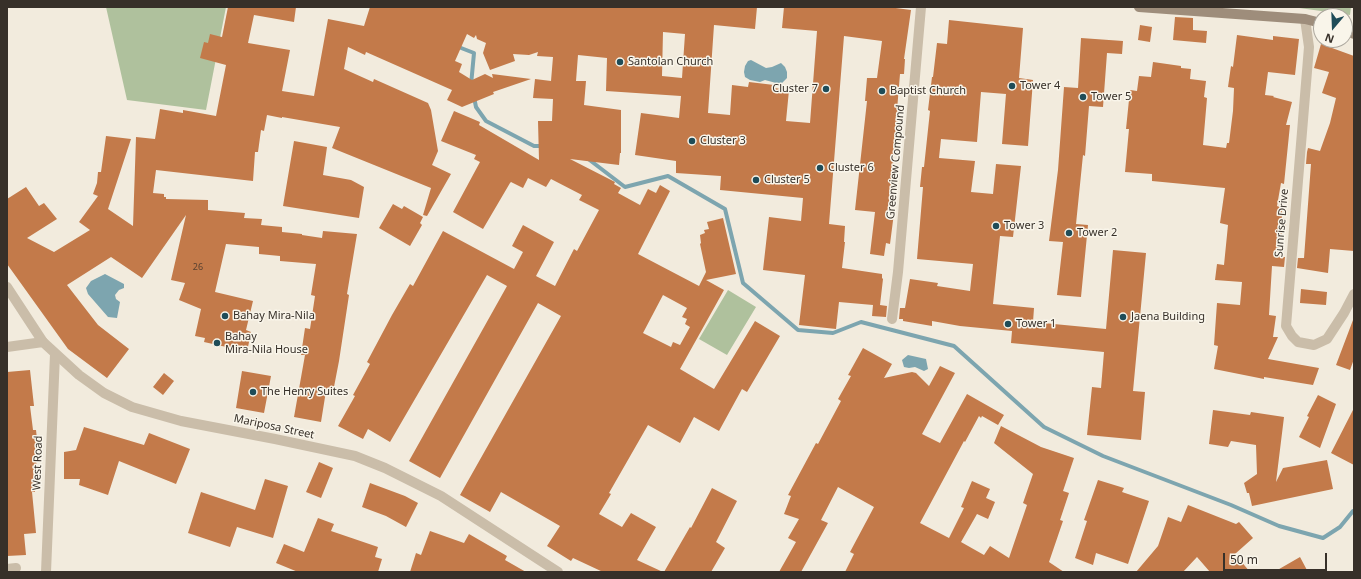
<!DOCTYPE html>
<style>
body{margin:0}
#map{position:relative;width:1361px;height:579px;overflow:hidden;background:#f2ebdd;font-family:"Noto Sans",sans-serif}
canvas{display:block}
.frame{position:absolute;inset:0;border:8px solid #373029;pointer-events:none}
.north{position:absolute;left:1313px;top:8px;width:40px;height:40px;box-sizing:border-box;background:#f9f5ea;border:1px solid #aba69d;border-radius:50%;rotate:199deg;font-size:11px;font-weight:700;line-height:16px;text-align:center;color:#373029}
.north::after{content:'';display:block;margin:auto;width:14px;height:18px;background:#1f4c58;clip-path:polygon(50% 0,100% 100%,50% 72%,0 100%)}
.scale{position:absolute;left:1223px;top:553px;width:104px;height:18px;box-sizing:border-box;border:2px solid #373029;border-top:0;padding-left:5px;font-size:12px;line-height:14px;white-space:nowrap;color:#373029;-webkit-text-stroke:3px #f9f5ea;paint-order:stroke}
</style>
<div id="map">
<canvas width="1361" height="579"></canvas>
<div class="frame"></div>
<div class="north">N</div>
<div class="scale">50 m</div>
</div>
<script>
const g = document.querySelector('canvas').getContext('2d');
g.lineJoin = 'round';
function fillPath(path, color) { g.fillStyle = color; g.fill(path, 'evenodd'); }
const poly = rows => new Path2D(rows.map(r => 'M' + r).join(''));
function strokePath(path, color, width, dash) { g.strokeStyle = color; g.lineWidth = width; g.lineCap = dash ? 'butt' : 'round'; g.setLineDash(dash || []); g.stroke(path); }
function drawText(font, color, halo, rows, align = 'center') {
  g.font = font + ' "Noto Sans",sans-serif'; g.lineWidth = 3; g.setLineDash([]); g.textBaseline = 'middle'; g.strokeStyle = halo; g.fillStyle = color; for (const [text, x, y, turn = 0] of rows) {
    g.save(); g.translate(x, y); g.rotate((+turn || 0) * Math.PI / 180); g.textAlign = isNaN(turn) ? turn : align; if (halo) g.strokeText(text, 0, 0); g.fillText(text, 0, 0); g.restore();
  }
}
fillPath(poly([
 [106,7,226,7,206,110,127,100],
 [1292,7,1351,7,1350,15],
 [728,290,756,307,727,355,699,339]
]), '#afc19d');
fillPath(poly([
 [751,60,766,68,772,67,781,63,785,67,787,72,787,78,782,83,776,83,765,80,760,82,750,80,745,77,744,72,745,66,748,61],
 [105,274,124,284,124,288,119,290,115,295,116,299,120,302,117,318,108,317,88,294,86,288,91,281],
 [908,355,926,359,928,369,924,371,915,367,909,368,904,367,902,360]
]), '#7da5af');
strokePath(poly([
 [456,46,474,53,471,85],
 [474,97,476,107,486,121,534,146,544,146],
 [587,158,625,187,668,176,725,209,743,283,798,330,833,333,861,322,954,346,1044,427,1103,456,1231,505,1279,526,1323,538,1340,527,1353,511,1354,511]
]), '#7da5af', 4);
fillPath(poly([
 [228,7,296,7,294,22,254,15,248,43,290,50,282,91,314,96,328,19,364,26,370,7,757,7,755,29,714,25,708,113,730,115,732,85,748,87,749,82,774,85,774,88,789,90,786,121,810,123,817,31,782,28,784,7,888,7,911,10,904,59,905,59,904,74,900,74,897,110,899,110,888,212,894,213,890,244,886,243,884,256,870,254,875,212,855,210,867,101,865,101,867,78,877,78,882,41,844,36,829,224,845,226,844,242,845,242,842,268,882,274,882,278,883,279,880,305,887,306,886,317,872,316,873,305,839,302,836,329,799,325,805,275,763,270,769,217,801,221,803,198,720,190,721,176,676,173,676,161,635,155,641,113,679,118,681,96,606,91,607,58,578,55,576,81,586,81,584,105,621,110,621,153,620,153,619,165,570,159,615,182,614,184,621,188,618,193,640,205,648,189,656,193,660,185,670,191,638,254,699,286,706,272,700,244,701,243,700,235,705,233,704,230,709,229,707,222,723,218,736,274,706,280,724,290,680,369,714,389,755,321,780,336,747,392,742,389,719,431,694,417,680,443,648,425,609,493,611,494,599,514,622,527,631,513,656,527,637,560,663,572,603,572,573,558,571,561,547,546,560,526,501,492,490,512,460,495,561,316,538,303,440,478,409,461,507,286,487,275,390,442,368,429,363,439,338,426,355,396,353,395,370,364,367,362,392,315,410,284,413,286,443,231,514,269,523,252,512,246,523,225,554,242,536,276,555,286,574,249,577,251,599,210,579,200,582,195,551,179,546,187,528,178,523,188,511,182,510,183,483,229,453,212,480,162,474,159,476,155,441,141,454,111,480,122,479,125,539,160,538,121,552,121,553,99,533,98,535,79,551,81,553,57,537,56,538,52,529,55,513,54,515,61,490,70,483,53,486,43,477,39,476,35,474,38,467,34,455,61,462,64,459,72,472,80,485,74,493,78,492,74,531,79,493,92,494,94,462,107,447,100,452,90,366,52,365,55,348,47,344,69,373,82,374,79,428,103,431,110,438,151,432,165,451,174,427,216,423,215,431,188,332,148,340,127,282,117,282,118,267,115,264,131,261,130,258,152,255,152,253,181,156,170,153,193,164,194,164,197,166,197,166,199,208,200,208,210,245,213,244,218,262,219,261,225,282,227,282,232,302,234,302,235,322,238,323,231,357,234,347,294,349,295,339,361,333,392,326,391,321,422,294,417,305,355,301,355,305,328,310,329,315,296,311,295,316,264,280,261,280,256,259,254,259,247,226,244,215,292,253,301,246,330,251,332,248,347,241,346,240,350,204,342,205,338,195,336,201,309,179,300,185,283,171,280,186,215,142,278,111,257,67,285,98,325,129,349,107,378,68,349,7,264,7,199,26,187,39,206,44,203,57,219,27,238,54,252,90,230,79,222,98,196,93,194,97,183,98,172,101,172,106,136,131,139,108,209,133,226,136,137,155,139,160,109,183,113,183,110,216,116,226,65,200,58,204,42,208,43,210,34,222,37],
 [663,32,685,34,682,78,662,76],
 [663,295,687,308,682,317,687,319,685,324,690,327,680,345,673,342,671,347,643,333],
 [1175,17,1193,18,1193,30,1207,31,1206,43,1173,40],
 [949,20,1023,28,1019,78,1033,80,1028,146,1002,144,1006,94,981,92,977,142,941,139,939,158,975,161,971,192,993,194,996,164,1021,166,1013,237,1000,236,993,304,1034,308,1033,322,1106,329,1113,250,1146,253,1133,391,1145,392,1141,440,1087,435,1092,387,1101,388,1104,352,1011,343,1012,331,960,326,932,321,932,326,903,321,903,319,899,319,900,308,905,308,910,279,938,283,937,286,970,291,973,264,917,259,923,187,920,187,922,167,924,167,930,111,928,110,932,77,933,77,937,43,947,44],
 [1140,25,1152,27,1150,42,1138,40],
 [1237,35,1273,40,1273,36,1299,39,1295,75,1268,72,1265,95,1274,96,1273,97,1292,102,1286,125,1290,125,1284,184,1281,183,1277,206,1282,208,1282,218,1286,219,1285,232,1282,232,1280,257,1285,257,1284,267,1272,266,1269,315,1276,316,1273,337,1278,337,1268,359,1319,368,1313,385,1264,377,1264,379,1214,369,1218,346,1214,345,1217,303,1240,305,1242,282,1215,280,1217,264,1224,265,1228,225,1220,223,1225,188,1152,181,1152,174,1125,172,1129,129,1126,129,1130,90,1137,91,1139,76,1151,77,1153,62,1181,66,1181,68,1191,69,1190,79,1206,81,1204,97,1207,98,1203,145,1226,148,1227,143,1229,143,1233,111,1234,88,1228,87,1231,66,1233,67],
 [1081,38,1123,41,1122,54,1107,53,1103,107,1089,106,1085,156,1083,155,1076,224,1088,225,1081,297,1057,295,1063,242,1049,241,1058,170,1064,87,1078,88],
 [1321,44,1354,56,1354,251,1330,249,1328,273,1297,268,1298,258,1304,258,1311,164,1306,164,1307,152,1308,148,1320,151,1330,123,1336,98,1322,93,1329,72,1314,68],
 [294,141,327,147,323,175,351,180,364,187,359,218,283,206],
 [393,204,402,209,404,206,423,217,420,223,422,225,410,246,379,228],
 [1301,289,1327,292,1326,305,1300,303],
 [1353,320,1354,359,1350,370,1336,365],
 [863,348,892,364,884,378,912,372,916,373,929,386,940,366,955,373,922,434,940,443,967,394,1004,415,998,425,982,416,981,418,979,416,965,442,964,441,920,523,949,538,964,508,961,507,972,481,990,489,986,498,995,502,988,519,977,514,961,542,984,555,990,546,1009,558,1027,505,1023,503,1033,474,994,443,1001,426,1041,447,1074,458,1063,491,1069,493,1060,520,1063,521,1049,562,1064,572,845,572,854,554,850,552,874,507,838,487,821,520,828,523,801,572,779,572,796,542,788,538,799,519,784,514,791,496,788,495,816,443,818,444,841,401,838,399,851,376,848,375],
 [30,370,34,406,30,406,33,430,36,430,38,449,35,449,37,470,33,470,35,492,32,492,36,533,24,534,26,555,7,556,7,517,8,517,7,502,7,372],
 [242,371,271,376,264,413,236,408],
 [164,373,174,381,163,395,153,387],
 [1318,395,1336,404,1320,448,1299,437,1309,417,1307,416],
 [1354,408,1354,465,1331,453],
 [1213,410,1250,415,1251,412,1284,417,1276,482,1283,468,1327,460,1333,489,1252,506,1249,493,1247,493,1244,483,1257,474,1256,445,1231,441,1228,447,1209,444],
 [84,427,144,445,149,433,190,449,176,484,119,461,108,495,79,485,80,479,64,479,64,452,76,450],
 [319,462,333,468,321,498,306,492],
 [265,479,288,486,273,538,237,527,230,547,188,533,201,492,255,510],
 [1098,480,1124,488,1122,492,1149,501,1128,564,1096,553,1093,565,1075,558,1087,521,1084,520],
 [370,483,405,496,418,503,406,527,386,516,362,507],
 [712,488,737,501,716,542,725,548,711,572,664,572,690,527,691,528],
 [1188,505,1236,524,1239,522,1253,538,1235,554,1250,572,1210,572,1197,557,1183,572,1136,572,1158,546,1168,517,1181,522],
 [318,518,334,524,331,531,378,547,375,557,382,559,378,572,298,572,276,563,284,544,304,552],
 [430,531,464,543,469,534,507,556,505,560,526,572,410,572,416,553,421,555],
 [1300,557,1308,572,1274,572]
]), '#c37a4a');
strokePath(poly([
 [1305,19,1309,47,1286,326,1292,336,1298,342,1314,345,1327,339,1344,313,1354,294],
 [7,287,43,342],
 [892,319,898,272,921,7],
 [7,569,16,568],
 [46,572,55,354]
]), '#cabda9', 10);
strokePath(poly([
 [7,347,43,342,79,375,104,393,132,407,181,421,275,439,355,456,385,468,441,496,558,572]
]), '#cabda9', 10);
strokePath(poly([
 [1139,7,1305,19,1321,23],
 [1345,30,1354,34]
]), '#9e8d7b', 10);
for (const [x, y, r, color] of [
 [620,62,4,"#1f4c58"],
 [1012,86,4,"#1f4c58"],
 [826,89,4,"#1f4c58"],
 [882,91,4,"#1f4c58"],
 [1083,97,4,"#1f4c58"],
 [692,141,4,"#1f4c58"],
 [820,168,4,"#1f4c58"],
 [756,180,4,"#1f4c58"],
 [996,226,4,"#1f4c58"],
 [1069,233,4,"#1f4c58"],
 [225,316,4,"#1f4c58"],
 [1123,317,4,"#1f4c58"],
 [1008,324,4,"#1f4c58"],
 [217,343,4,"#1f4c58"],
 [253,392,4,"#1f4c58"]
]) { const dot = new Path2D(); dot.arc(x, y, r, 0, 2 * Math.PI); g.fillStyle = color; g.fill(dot); strokePath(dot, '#f9f5ea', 1.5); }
drawText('9px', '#5a4231', null, [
 ["26",198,267]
]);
drawText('11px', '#373029', '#f9f5ea', [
 ["Santolan Church",628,62],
 ["Tower 4",1020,86],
 ["Cluster 7",818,89,"right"],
 ["Baptist Church",890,91],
 ["Tower 5",1091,97],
 ["Cluster 3",700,141],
 ["Cluster 6",828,168],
 ["Cluster 5",764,180],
 ["Tower 3",1004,226],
 ["Tower 2",1077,233],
 ["Bahay Mira-Nila",233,316],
 ["Jaena Building",1131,317],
 ["Tower 1",1016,324],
 ["Bahay",225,337],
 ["Mira-Nila House",225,350],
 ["The Henry Suites",261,392]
], 'left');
drawText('11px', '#373029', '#f9f5ea', [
 ["Greenview Compound",896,162,-85],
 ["Sunrise Drive",1282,223,-85],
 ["Mariposa Street",274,427,12],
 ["West Road",38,463,-88]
]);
</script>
